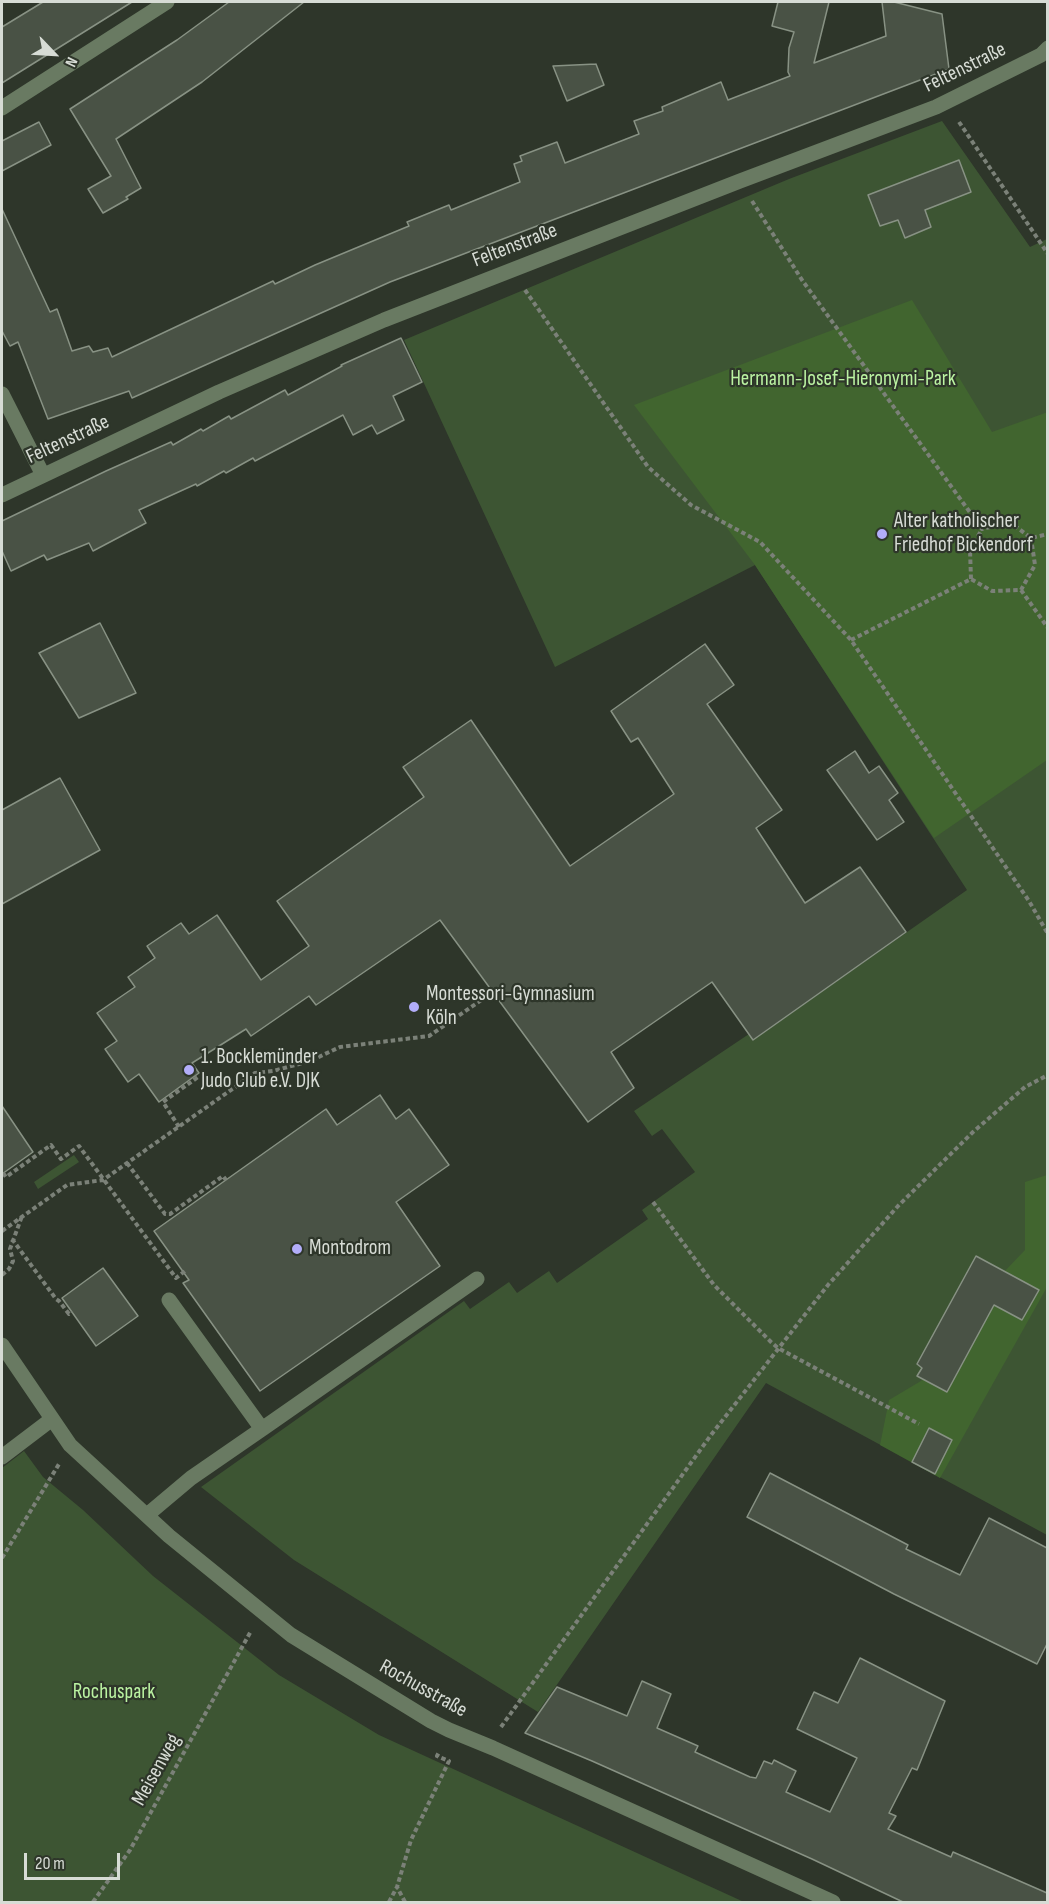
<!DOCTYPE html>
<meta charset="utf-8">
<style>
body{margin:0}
#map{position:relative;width:1049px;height:1904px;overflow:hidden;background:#2e362a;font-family:"Sofia Sans Condensed",sans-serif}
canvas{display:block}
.frame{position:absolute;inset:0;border:3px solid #d7dcd5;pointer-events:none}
.north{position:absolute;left:24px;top:24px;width:60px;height:60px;-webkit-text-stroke:4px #2e362a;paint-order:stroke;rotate:115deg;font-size:16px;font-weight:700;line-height:24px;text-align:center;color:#d7dcd5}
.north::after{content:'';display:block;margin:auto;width:21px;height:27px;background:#d7dcd5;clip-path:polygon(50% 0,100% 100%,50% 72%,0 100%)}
.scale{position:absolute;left:24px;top:1853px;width:96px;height:27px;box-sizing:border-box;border:3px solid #d7dcd5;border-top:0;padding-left:8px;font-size:18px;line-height:21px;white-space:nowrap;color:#d7dcd5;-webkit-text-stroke:4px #2e362a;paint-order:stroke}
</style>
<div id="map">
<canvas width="1049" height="1904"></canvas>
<div class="frame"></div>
<div class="north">N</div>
<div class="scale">20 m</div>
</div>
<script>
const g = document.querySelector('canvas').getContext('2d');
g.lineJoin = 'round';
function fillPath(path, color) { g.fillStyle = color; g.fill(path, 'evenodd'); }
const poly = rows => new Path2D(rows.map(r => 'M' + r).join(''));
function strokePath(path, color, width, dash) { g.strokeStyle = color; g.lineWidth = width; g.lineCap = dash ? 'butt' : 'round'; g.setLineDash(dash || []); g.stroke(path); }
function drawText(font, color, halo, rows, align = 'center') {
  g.font = font + ' "Sofia Sans Condensed",sans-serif'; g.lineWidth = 4.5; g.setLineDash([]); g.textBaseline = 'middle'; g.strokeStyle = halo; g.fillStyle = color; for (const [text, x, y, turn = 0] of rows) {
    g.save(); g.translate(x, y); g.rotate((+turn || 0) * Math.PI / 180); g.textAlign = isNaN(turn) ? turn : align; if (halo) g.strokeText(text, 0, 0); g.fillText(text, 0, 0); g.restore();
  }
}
fillPath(poly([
 [942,121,1030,247,1047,239,1047,1535,766,1383,538,1712,294,1560,201,1487,464,1301,470,1309,509,1282,517,1293,549,1271,557,1283,648,1219,642,1210,695,1172,662,1129,652,1136,634,1111,749,1034,753,1040,967,890,755,565,555,667,404,340,789,179],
 [74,1155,79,1162,38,1189,34,1182],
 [24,1451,43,1477,83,1510,153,1576,279,1675,379,1735,744,1902,2,1902,2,1468]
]), '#3d5533');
fillPath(poly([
 [912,300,992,432,1048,412,1047,760,934,838,755,565,634,405],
 [1047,1175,1047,1287,940,1478,880,1445,889,1400,931,1375,963,1315,1025,1250,1025,1182]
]), '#41652f');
const building = poly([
 [43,2,132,2,2,83,2,27,43,2],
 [229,2,304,2,202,82,116,139,141,188,126,197,128,199,103,213,88,189,111,176,70,109,177,40,229,2],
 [778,2,829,2,814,63,886,36,882,2,894,2,942,14,949,69,390,282,132,398,129,391,48,419,18,342,10,346,2,331,2,209,50,312,57,309,72,351,89,346,93,352,108,348,112,357,273,281,275,284,315,265,409,226,407,222,449,205,451,210,520,182,514,164,522,161,520,156,557,142,565,163,639,134,634,121,663,111,662,107,721,82,728,100,790,76,788,72,789,48,794,32,772,26,778,2],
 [596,64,604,85,567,101,553,66,596,64],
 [39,122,51,145,2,171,2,141,39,122],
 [959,160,971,192,925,210,931,227,905,238,898,220,880,226,868,195,959,160],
 [401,338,422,382,393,396,404,420,377,434,372,425,353,435,343,415,255,461,253,458,226,473,224,471,197,486,196,484,139,510,146,523,93,551,89,543,47,560,44,555,11,571,2,551,2,521,106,471,171,442,173,445,201,429,203,431,229,416,231,419,285,390,288,395,342,366,341,365,401,338],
 [100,623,136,693,79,718,39,653,100,623],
 [705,644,734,685,707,704,782,810,756,828,805,903,860,867,906,932,753,1040,712,982,611,1052,634,1088,588,1122,440,920,316,1005,309,996,251,1036,246,1029,192,1063,199,1073,159,1102,139,1074,128,1082,105,1049,117,1041,97,1013,135,987,128,977,155,958,147,946,181,923,189,934,217,915,261,980,309,946,277,901,424,797,403,767,471,720,570,866,674,794,638,738,631,742,611,711,705,644],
 [855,751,869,773,879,766,898,793,889,800,904,822,877,840,827,770,855,751],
 [60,778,100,850,2,904,2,810,60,778],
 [380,1095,396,1119,409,1109,449,1165,396,1202,440,1266,260,1391,183,1283,189,1280,154,1231,326,1109,337,1125,380,1095],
 [2,1106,33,1152,2,1174,2,1106],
 [976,1256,1039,1290,1022,1320,994,1305,947,1392,917,1376,922,1368,917,1364,976,1256],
 [103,1268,138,1316,96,1346,62,1298,103,1268],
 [929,1428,952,1440,935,1474,912,1462,929,1428],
 [770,1473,908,1545,906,1549,960,1575,989,1518,1047,1548,1047,1644,1037,1664,894,1594,747,1517,770,1473],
 [860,1658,945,1701,917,1770,912,1768,889,1813,896,1816,888,1829,951,1857,953,1852,1047,1893,1047,1902,903,1902,812,1859,592,1761,525,1733,557,1687,627,1716,642,1681,671,1694,657,1728,698,1746,695,1752,750,1777,756,1778,764,1761,772,1764,774,1760,796,1771,786,1792,830,1812,857,1758,797,1729,814,1692,838,1703,860,1658]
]);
fillPath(building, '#495245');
strokePath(building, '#889284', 1.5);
strokePath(poly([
 [959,122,1048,254],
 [752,201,802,280,982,529,1010,522,1031,538,1048,534],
 [525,290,648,467,691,505,760,542,851,640,1029,901,1048,934],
 [971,579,970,550,982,529],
 [1021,590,1048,628],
 [851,640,971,579,992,591,1021,590,1035,565,1031,538],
 [179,1127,163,1102,198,1077,196,1075],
 [127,1163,165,1214,170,1214,223,1176,226,1180],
 [3,1173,6,1177,51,1145,61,1159,79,1146,176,1278,185,1271],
 [653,1202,714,1285,771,1342,778,1348,919,1424],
 [2,1231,67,1185,103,1180,255,1073,273,1071,310,1061,340,1047,429,1036,493,992],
 [12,1239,56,1299,59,1301,69,1314,72,1312],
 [2,1275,9,1269,13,1261,10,1249,22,1216],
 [2,1558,59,1464],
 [501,1727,711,1435,828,1285,898,1206,973,1132,1025,1087,1048,1075],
 [93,1902,130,1850,251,1631],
 [389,1902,397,1887],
 [405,1902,397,1887,411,1840,449,1761,437,1756,439,1752]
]), '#7b8178', 4, [4.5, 3]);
strokePath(poly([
 [2,108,167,2],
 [2,394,43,475],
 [2,495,219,392,384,320,740,181,936,107,1041,55,1048,48],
 [2,1345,70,1445,169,1536,291,1635,431,1721,449,1730,493,1748,833,1902],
 [262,1429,477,1279],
 [2,1457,52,1419],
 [147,1515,191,1478,262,1429,169,1300]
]), '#697a62', 15);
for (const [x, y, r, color] of [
 [882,534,6,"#b2adf9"],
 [414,1007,6,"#b2adf9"],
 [189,1070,6,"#b2adf9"],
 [297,1249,6,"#b2adf9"]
]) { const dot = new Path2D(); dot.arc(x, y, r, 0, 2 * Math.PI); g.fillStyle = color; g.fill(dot); strokePath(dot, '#2e362a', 2); }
drawText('21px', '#d7dcd5', '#2e362a', [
 ["Feltenstraße",965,68,-26],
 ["Feltenstraße",515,246,-21],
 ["Feltenstraße",68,440,-25],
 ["Rochusstraße",423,1689,29],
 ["Meisenweg",157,1770,-61]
]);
drawText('21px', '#bbf3a2', '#2e362a', [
 ["Hermann-Josef-Hieronymi-Park",843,380],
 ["Rochuspark",114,1693]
]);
drawText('21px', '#d7dcd5', '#2e362a', [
 ["Alter katholischer",894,522],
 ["Friedhof Bickendorf",894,546],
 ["Montessori-Gymnasium",426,995],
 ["Köln",426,1019],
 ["1. Bocklemünder",201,1058],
 ["Judo Club e.V. DJK",201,1082],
 ["Montodrom",309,1249]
], 'left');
</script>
